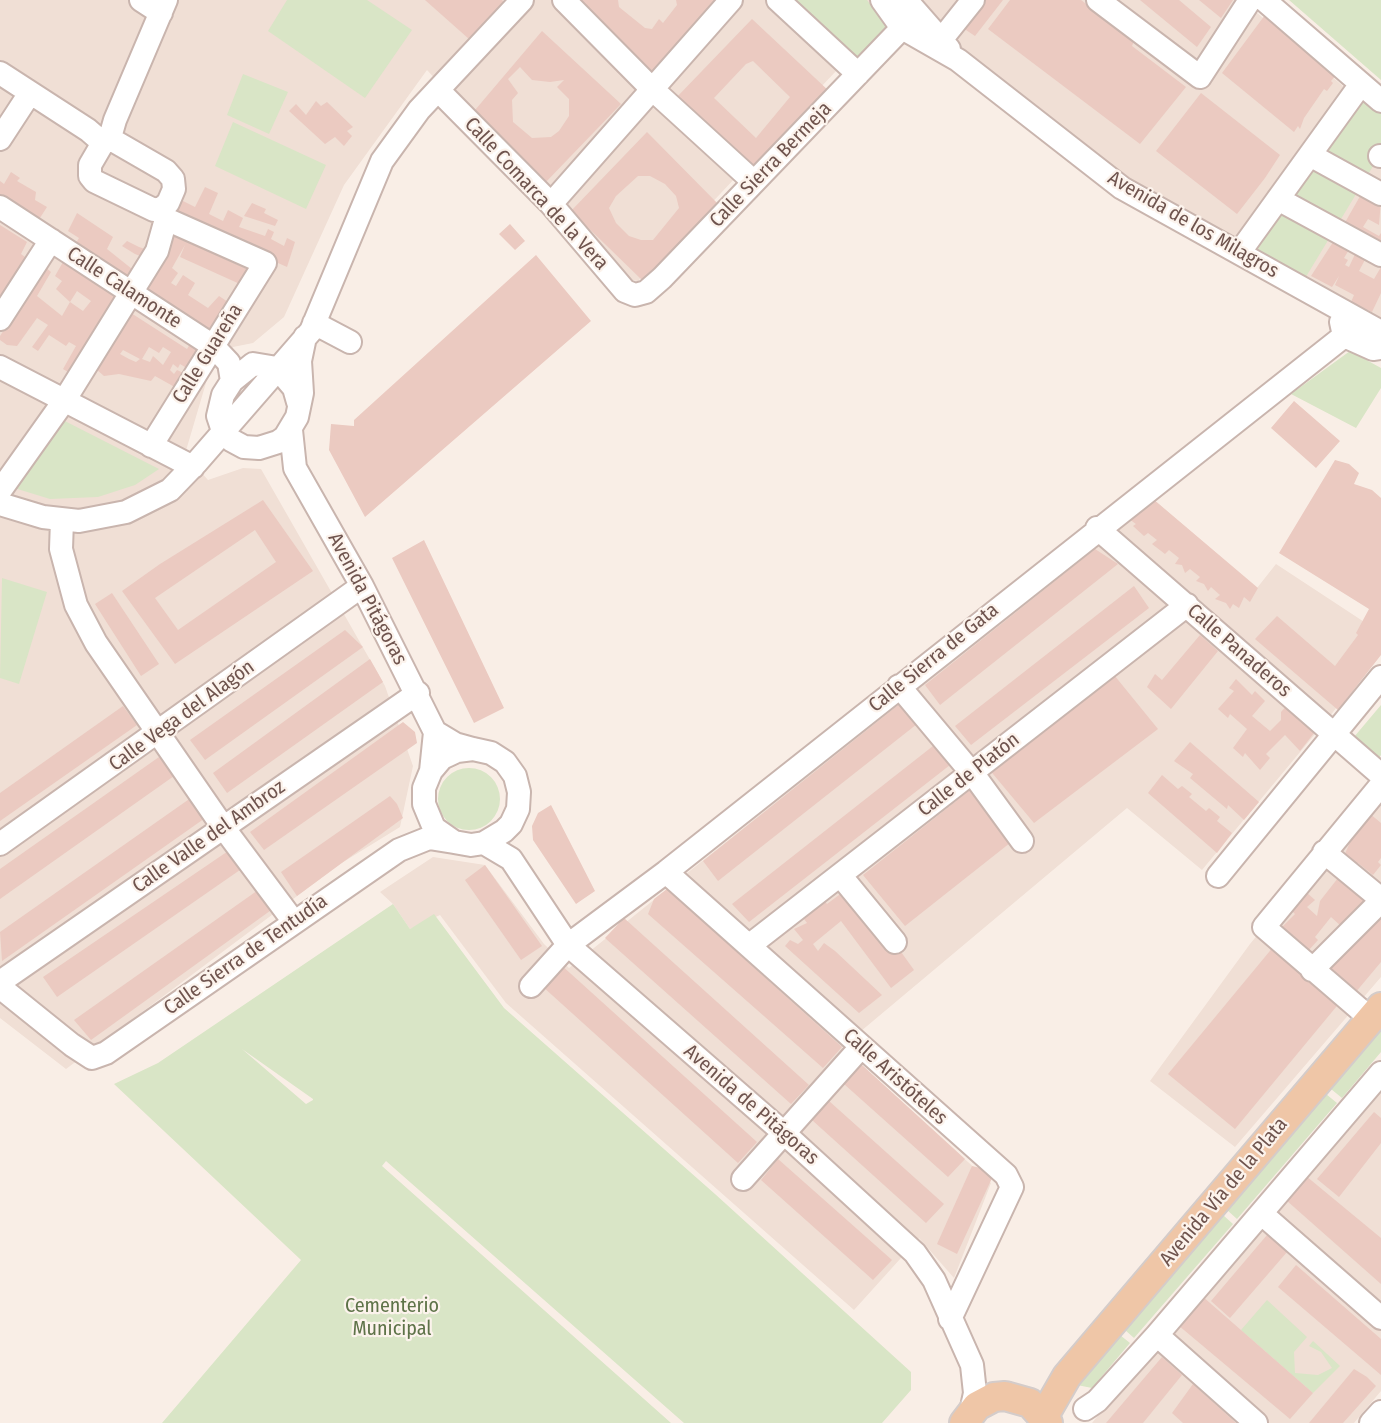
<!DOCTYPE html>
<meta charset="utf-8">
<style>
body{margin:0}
canvas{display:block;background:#f9eee6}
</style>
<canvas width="1381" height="1423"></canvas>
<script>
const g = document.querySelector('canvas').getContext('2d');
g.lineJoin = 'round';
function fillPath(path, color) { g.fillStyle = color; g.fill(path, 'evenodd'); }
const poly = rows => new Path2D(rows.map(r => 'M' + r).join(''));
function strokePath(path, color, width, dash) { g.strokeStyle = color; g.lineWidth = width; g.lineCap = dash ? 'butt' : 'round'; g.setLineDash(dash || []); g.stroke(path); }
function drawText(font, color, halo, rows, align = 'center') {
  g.font = font + ' "Fira Sans Condensed",sans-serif'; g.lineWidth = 4.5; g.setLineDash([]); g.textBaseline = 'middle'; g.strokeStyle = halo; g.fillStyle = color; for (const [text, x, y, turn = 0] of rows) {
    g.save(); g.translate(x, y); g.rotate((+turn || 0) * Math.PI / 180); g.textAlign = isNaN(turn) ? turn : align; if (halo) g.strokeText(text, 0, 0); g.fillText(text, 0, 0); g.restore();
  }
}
fillPath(poly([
 [0,0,903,0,638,281,627,279,551,204,427,70,344,185,284,317,253,343,233,347,208,376,185,454,208,480,243,468,261,469,385,686,413,766,400,827,340,864,66,1069,0,1018],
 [920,0,1242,0,1344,87,1381,109,1381,321,1119,174,960,48],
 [1153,499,1257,588,1276,564,1381,633,1381,649,1330,716,1202,870,1127,808,842,1047,991,1183,954,1278,919,1238,854,1310,506,1003,440,915,410,929,393,904,380,892,433,857,485,865,544,944,569,968],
 [1381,784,1381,977,1235,1147,1150,1081,1250,944],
 [1381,1086,1381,1391,1354,1423,1092,1423,1146,1356]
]), '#f0dfd5');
fillPath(poly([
 [287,0,367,0,412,30,365,98,268,31],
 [787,0,867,0,887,27,853,63],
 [1289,0,1381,0,1381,80],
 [243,74,288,92,269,134,227,115],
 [1361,84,1381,101,1381,153,1304,280,1242,243],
 [233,122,326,165,306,209,215,166],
 [1350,351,1381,368,1381,388,1356,428,1291,394],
 [57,417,159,469,135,485,98,497,50,499,11,487],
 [2,578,47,592,19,684,0,678],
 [1381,705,1381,755,1379,758,1354,737],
 '438 799a31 31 0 1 1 62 0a31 31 0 1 1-62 0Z',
 [393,904,410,929,434,914,504,1008,715,1194,911,1372,911,1390,882,1423,684,1423,386,1161,382,1166,671,1423,162,1423,301,1260,114,1084,158,1063],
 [242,1049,313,1099,313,1100,306,1104],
 [1381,1030,1381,1052,1342,1098,1331,1089],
 [1326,1094,1337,1103,1237,1219,1227,1210],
 [1223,1215,1233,1224,1134,1338,1125,1330],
 [1267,1300,1307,1337,1294,1352,1295,1373,1318,1375,1332,1368,1321,1352,1309,1346,1313,1341,1340,1366,1313,1393,1241,1330],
 [1120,1335,1130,1343,1092,1388,1077,1385]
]), '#d9e5c6');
fillPath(poly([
 [425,0,502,0,506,4,469,39],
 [574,0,618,0,619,7,645,28,652,29,659,19,663,23,677,5,676,0,721,0,650,74],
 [984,0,1003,0,975,36,963,28],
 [1010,0,1081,0,1134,41,1132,46,1186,87,1140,144,988,29],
 [1140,0,1179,0,1211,27,1197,47],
 [1199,0,1233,0,1221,18],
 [1265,15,1336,75,1331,81,1333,83,1327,91,1324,89,1304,118,1300,129,1298,126,1294,132,1222,73],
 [752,19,830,92,752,171,676,98],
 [753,61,790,97,756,138,714,98,746,64],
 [542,31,621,104,544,184,470,116],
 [520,67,532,80,550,82,564,80,557,87,569,99,569,116,559,131,551,137,532,138,513,122,512,100,518,93,508,79],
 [1201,93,1280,155,1265,178,1237,214,1156,151],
 [316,101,321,106,327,102,353,127,347,131,352,136,344,146,335,137,325,144,289,111,296,104,306,115],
 [647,132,723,209,644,282,571,211],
 [638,176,650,176,665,184,676,196,679,208,653,240,641,240,629,236,616,223,609,208,616,196],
 [11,172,20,178,17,181,36,192,35,200,47,207,36,224,0,204,0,181,4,184],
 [205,187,218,193,209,214,223,221,228,210,243,218,239,227,265,236,268,229,274,232,271,239,284,246,287,238,295,242,287,267,173,216,179,199,195,207],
 [1363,191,1381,200,1379,225,1368,219,1363,227,1379,236,1381,233,1381,243,1343,226],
 [252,203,266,209,264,213,278,220,275,226,244,216],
 [77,213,113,237,107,249,137,273,129,287,71,251,79,238,68,231],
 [510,224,525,241,515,250,499,234],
 [0,225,27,242,21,254,29,260,0,306],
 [173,235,251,271,242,285,180,257,185,245,172,268,178,273,171,283,176,286,183,275,195,283,188,295,208,308,219,296,231,304,208,340,139,294],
 [1335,239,1350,248,1344,258,1348,260,1345,265,1349,267,1357,250,1367,256,1359,271,1374,279,1381,267,1381,293,1372,312,1351,302,1354,295,1335,285,1339,276,1332,287,1311,276],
 [127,241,139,247,151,251,145,258,135,254,122,246],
 [536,255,591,321,365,517,329,450,331,424,354,426,354,420],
 [63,262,122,301,73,375,63,369,76,346,69,342,66,346,49,335,38,351,32,347,48,325,37,318,17,346,7,345,0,340,0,336,45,267,51,272,37,296,62,316,70,302,83,311,91,301,77,291,70,302,56,289,62,281,55,276],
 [131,313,187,349,190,344,202,352,190,370,180,364,178,368,173,364,170,370,174,374,177,370,188,375,180,390,155,376,151,381,119,374,104,376,96,369],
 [149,347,159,353,163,347,171,352,163,365,153,356,150,362,142,359],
 [123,350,140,359,136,362,129,359,120,354],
 [1294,401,1340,441,1316,468,1271,428],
 [1335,460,1349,464,1359,473,1354,484,1372,490,1381,498,1381,655,1338,710,1255,639,1277,616,1335,666,1358,635,1356,633,1369,609,1279,553],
 [1153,499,1258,588,1250,602,1244,597,1239,608,1233,604,1230,609,1226,603,1215,599,1220,595,1211,587,1208,591,1204,584,1196,581,1200,577,1190,569,1185,573,1182,565,1175,564,1179,558,1169,550,1165,554,1152,544,1157,540,1148,533,1144,536,1133,526,1136,524,1129,519],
 [263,500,313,571,175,664,122,591,160,564],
 [255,530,276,562,178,630,155,598],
 [424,540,504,708,474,723,392,558],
 [1095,549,1118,564,940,705,925,685],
 [1134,586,1149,608,971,745,955,726],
 [112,593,159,664,141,676,95,604],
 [345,630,363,647,205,760,190,740],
 [1200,635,1218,651,1171,709,1147,687,1155,674,1162,680],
 [370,659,383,682,227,793,213,773],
 [1110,670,1158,729,1034,823,988,768],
 [1236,679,1252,695,1255,691,1265,701,1252,716,1270,731,1281,720,1281,712,1291,701,1321,724,1300,751,1285,735,1266,754,1270,758,1260,770,1245,753,1243,757,1233,748,1247,729,1230,714,1228,718,1218,709,1234,691,1229,688],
 [902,702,917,724,718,881,703,861],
 [123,706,137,725,0,821,0,793],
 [403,722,415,732,417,743,264,850,250,832],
 [1190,742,1259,802,1244,820,1228,805,1227,809,1190,778,1193,774,1174,761],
 [933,746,950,765,749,922,732,904],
 [159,757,174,776,0,899,0,869],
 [1162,775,1178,789,1182,786,1192,794,1189,797,1206,811,1209,808,1220,817,1217,821,1232,833,1217,853,1148,793],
 [975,786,1015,839,905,926,863,875],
 [195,795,208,816,2,961,0,932],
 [390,796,397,804,403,818,297,896,281,872],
 [551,805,595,891,576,904,533,840,532,826,538,813],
 [1369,813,1381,823,1381,858,1378,862,1381,865,1373,875,1358,863,1356,866,1344,856,1354,833],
 [237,845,250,863,57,997,43,977],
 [485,865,542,946,521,960,465,880],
 [1345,869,1371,891,1362,910,1341,926,1331,917,1315,937,1318,940,1308,951,1293,935,1290,938,1280,929,1295,914,1292,911,1306,892,1315,900,1307,907,1317,916,1320,901],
 [261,888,274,908,91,1040,74,1020],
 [667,889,842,1047,823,1068,648,914,654,899],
 [843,892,891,938,914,970,891,988,841,921,813,944,818,951,824,943,835,951,882,995,859,1013,785,946,790,940,798,944,803,940,794,929,807,923,801,915,823,899,827,904],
 [1381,903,1381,962,1355,993,1329,971,1365,922,1372,927,1378,918],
 [624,918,809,1085,791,1104,605,938],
 [1274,946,1341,1001,1235,1129,1168,1074],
 [560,964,757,1142,738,1163,542,986],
 [862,1065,965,1159,948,1177,844,1084],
 [829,1101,944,1204,926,1223,812,1120],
 [1374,1112,1381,1118,1381,1143,1339,1197,1317,1179],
 [778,1159,892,1260,873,1280,761,1180],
 [972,1166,985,1169,993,1176,957,1254,937,1244],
 [1306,1176,1381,1238,1381,1284,1286,1200],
 [1267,1235,1287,1252,1230,1318,1211,1301],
 [1296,1265,1381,1339,1381,1375,1278,1287],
 [1202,1296,1313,1393,1290,1419,1178,1325],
 [1162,1357,1182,1375,1143,1423,1106,1423],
 [1354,1369,1367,1377,1376,1386,1343,1423,1309,1423],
 [1193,1384,1236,1423,1183,1423,1172,1413]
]), '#ebcac1');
const minor = poly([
 [141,0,161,13],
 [564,0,651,88,754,182],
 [778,0,858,74],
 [882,0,902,28,958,60,1122,188,1381,332],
 [906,0,949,49],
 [1098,0,1200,77,1250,0],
 [1264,0,1381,101],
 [941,40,973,0],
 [0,73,88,130,103,143],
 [438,90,551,204,625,291,635,295,646,292,662,278,902,28],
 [0,139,30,93],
 [104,141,114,141,166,171,173,179,174,189,168,203,162,208,154,210,94,181,90,176,90,165,104,141],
 [109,141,115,120,166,0],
 [1310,155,1381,194],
 [1380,156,1381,156],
 [1278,199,1381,255],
 [551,204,731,0],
 [0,207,213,346,229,363,232,381],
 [1239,253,1361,84],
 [0,319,51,240],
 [1341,322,1344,336,1373,349,1381,348],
 [314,323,350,342],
 [0,367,193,467],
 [298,402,294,388,277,368,253,364,232,381,223,395,218,416,223,431,231,440,244,447,259,448,278,442,285,437,297,417,302,393,300,361,305,337],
 [291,430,295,468,362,586,435,732,431,771],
 [151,446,265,263,166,219],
 [0,491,64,401,157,251,166,219],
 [0,504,43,517,79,521,126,512,170,490,197,462,311,331,382,161,419,110,522,0],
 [62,520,61,549,76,605,96,643,223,827,294,922],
 [1097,528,1381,775],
 [899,686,976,778,1022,841],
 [435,732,455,744,473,749,491,753,505,762,515,776,519,792,518,809,511,824,504,831,484,843,471,845,454,842,434,828,424,804,424,788,431,771,442,758,457,751,473,749],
 [484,843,511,859,568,945,784,1133,915,1253,934,1280,972,1365,975,1393,971,1412],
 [0,844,362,586],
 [1324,852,1381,899],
 [666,872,1006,1175,1012,1187,950,1319],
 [840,875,895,942],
 [1218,876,1381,677],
 [750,945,1187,605],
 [1312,970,1381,901],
 [0,982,418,693],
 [531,986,568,945,666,872,1344,336],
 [0,987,72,1045,92,1058,106,1053,399,850,429,838,454,842],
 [1371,1019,1264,927,1381,785],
 [743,1179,861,1047],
 [1262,1214,1381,1318],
 [1157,1335,1256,1423],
 [1085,1409,1097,1401,1157,1335,1381,1073],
 [1371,1423,1381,1412]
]);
const major = poly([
 [1044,1416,1067,1376,1381,1007],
 [964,1423,977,1406,994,1397,1005,1396,1030,1403,1048,1423]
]);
strokePath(minor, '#c9b5ae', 26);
strokePath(major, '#d4ccca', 32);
strokePath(minor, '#fff', 22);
strokePath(major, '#efc6a7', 28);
drawText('20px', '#6f544e', '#fcf3ec', [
 ["Calle Sierra Bermeja",771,165,-46],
 ["Calle Comarca de la Vera",536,194,47],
 ["Avenida de los Milagros",1193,225,30],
 ["Calle Calamonte",124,288,33],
 ["Calle Guareña",208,354,-58],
 ["Avenida Pitágoras",367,599,62],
 ["Calle Panaderos",1239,651,41],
 ["Calle Sierra de Gata",934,658,-39],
 ["Calle Vega del Alagón",182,716,-36],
 ["Calle de Platón",969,775,-38],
 ["Calle Valle del Ambroz",209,837,-35],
 ["Calle Sierra de Tentudía",246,955,-35],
 ["Calle Aristóteles",895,1077,42],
 ["Avenida de Pitágoras",751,1105,41],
 ["Avenida Vía de la Plata",1224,1192,-50]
]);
drawText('20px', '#5e7348', '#fcf3ec', [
 ["Cementerio",392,1306],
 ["Municipal",392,1329]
]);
</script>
